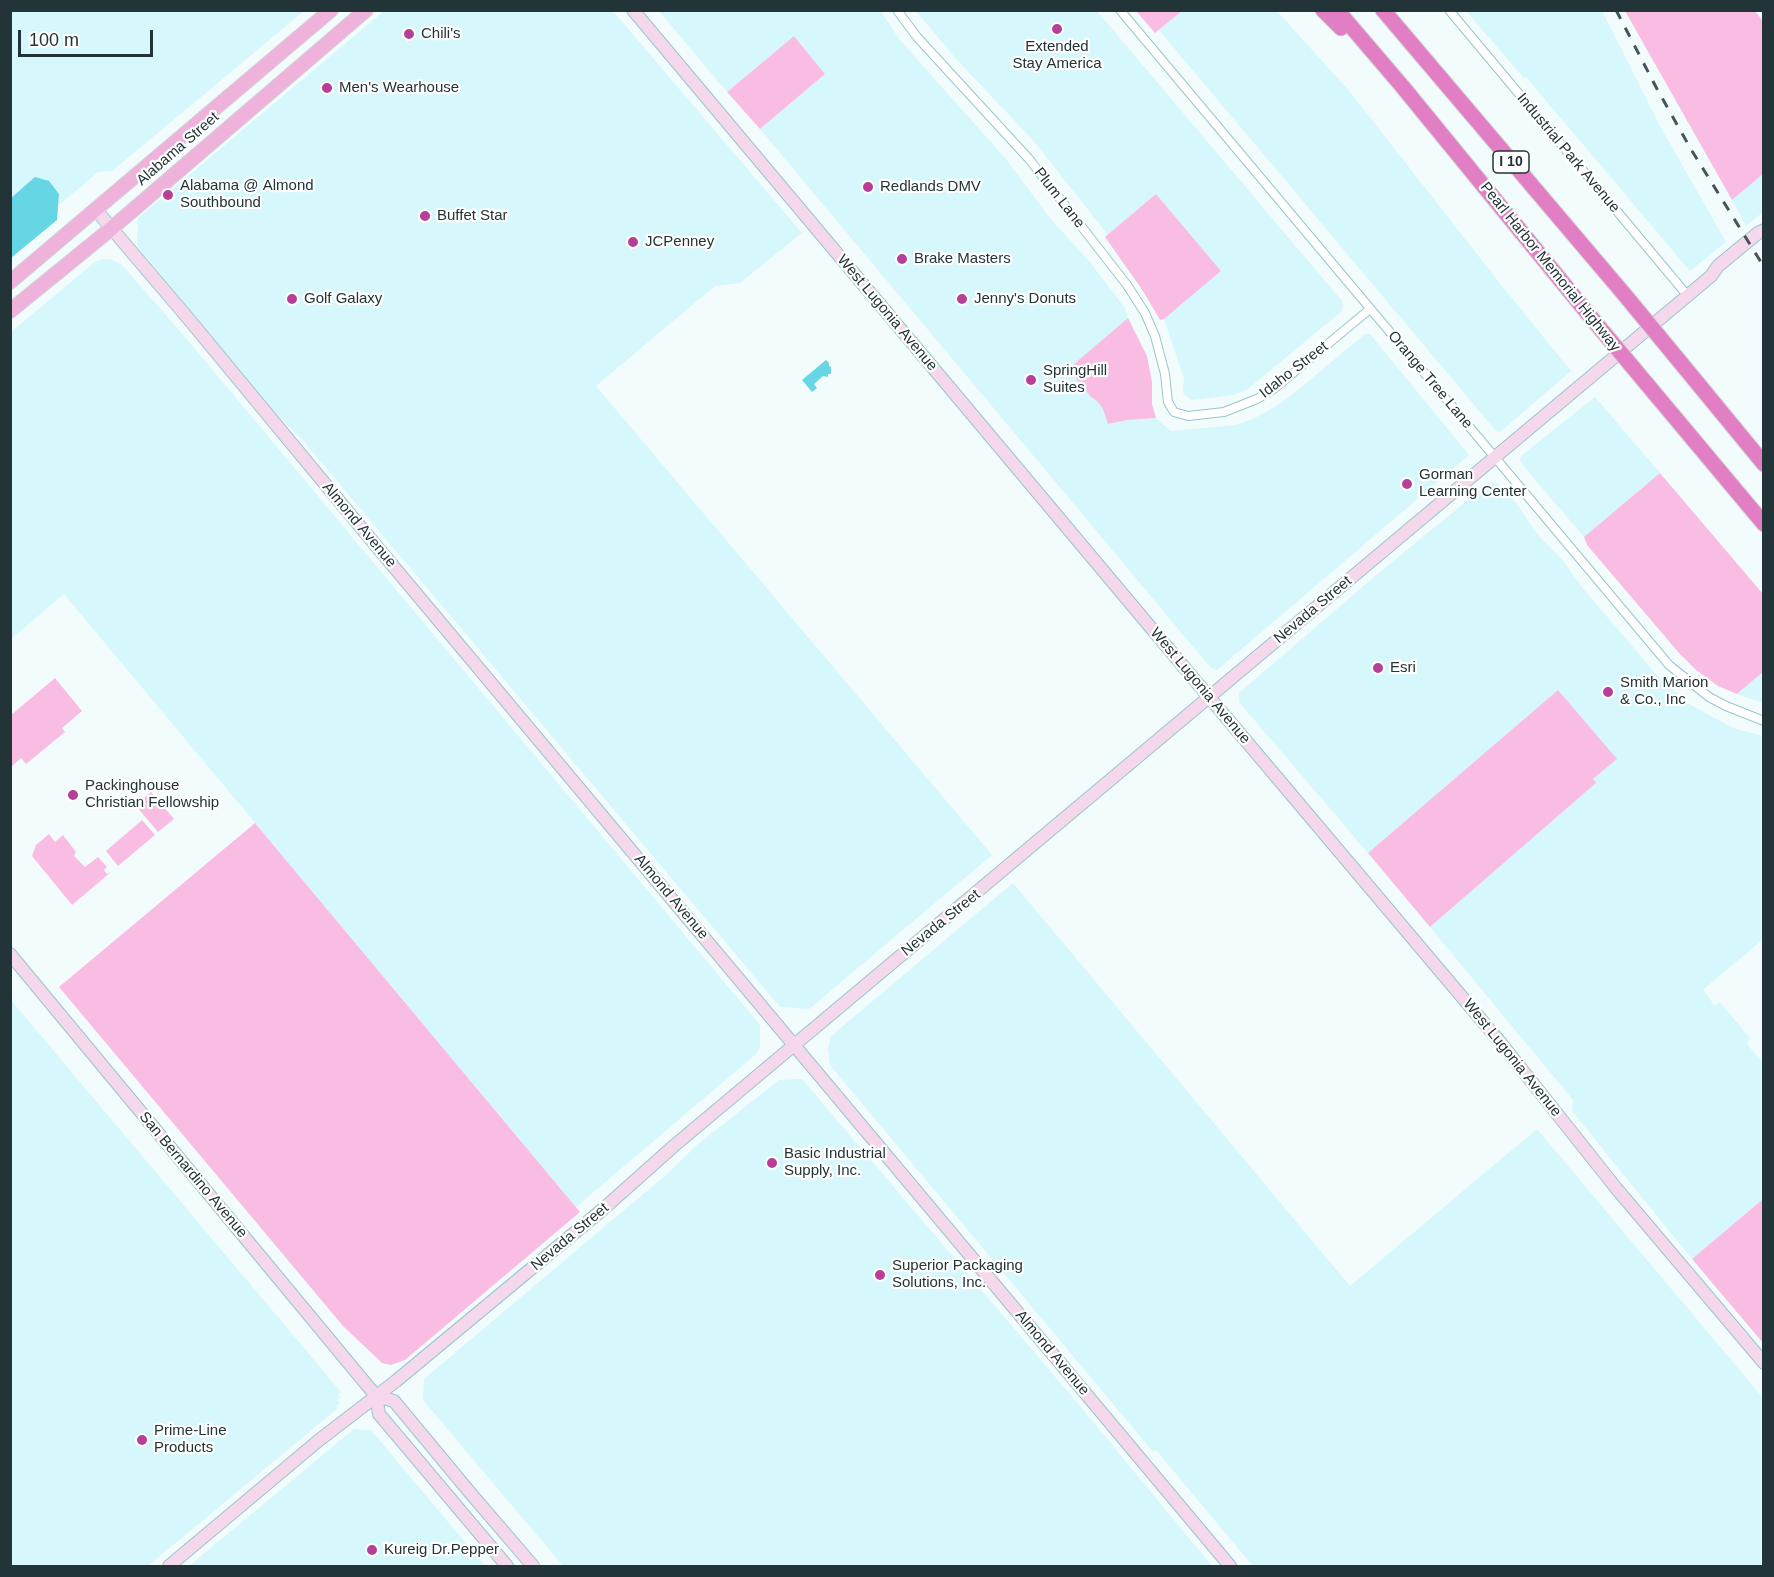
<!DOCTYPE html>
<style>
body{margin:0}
#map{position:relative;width:1774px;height:1577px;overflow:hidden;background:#f3fcfd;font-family:Helvetica,sans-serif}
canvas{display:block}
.frame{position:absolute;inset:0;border:12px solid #223437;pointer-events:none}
.scale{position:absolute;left:18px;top:30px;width:135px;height:27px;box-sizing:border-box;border:3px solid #223437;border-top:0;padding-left:8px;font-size:18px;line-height:21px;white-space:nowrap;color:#223437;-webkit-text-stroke:4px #fff;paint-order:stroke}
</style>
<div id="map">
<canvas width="1774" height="1577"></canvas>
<div class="frame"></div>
<div class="scale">100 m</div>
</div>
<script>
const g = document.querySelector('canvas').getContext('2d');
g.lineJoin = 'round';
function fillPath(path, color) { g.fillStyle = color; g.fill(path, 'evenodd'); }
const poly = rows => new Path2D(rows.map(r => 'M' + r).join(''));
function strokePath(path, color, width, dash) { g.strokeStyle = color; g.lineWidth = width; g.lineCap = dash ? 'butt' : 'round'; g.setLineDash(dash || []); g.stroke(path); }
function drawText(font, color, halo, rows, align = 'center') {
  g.font = font + ' Helvetica,sans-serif'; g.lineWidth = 4.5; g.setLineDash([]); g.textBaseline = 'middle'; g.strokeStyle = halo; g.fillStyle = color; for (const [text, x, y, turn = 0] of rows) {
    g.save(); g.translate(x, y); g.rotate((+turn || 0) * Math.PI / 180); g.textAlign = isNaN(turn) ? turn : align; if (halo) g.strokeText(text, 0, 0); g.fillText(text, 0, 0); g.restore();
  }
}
fillPath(poly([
 [11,11,304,11,112,171,98,172,59,205,59,194,11,198],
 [384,11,613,11,802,233,740,283,715,286,596,386,992,855,809,1009,780,1007,300,437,278,416,137,246,138,218],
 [659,11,881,11,899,39,1006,159,1049,217,1089,261,1125,308,1128,318,1068,369,1091,397,1097,401,1103,409,1108,424,1128,420,1156,418,1171,431,1236,425,1255,418,1276,406,1298,390,1365,334,1370,334,1469,455,1217,670,1211,668,760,129,825,74,794,36,727,92],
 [916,11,1097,11,1342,301,1343,307,1342,311,1248,389,1234,395,1192,400,1187,397,1183,393,1184,379,1164,319,1221,271,1156,194,1108,235,1033,140,957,60],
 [1182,11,1277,11,1350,92,1502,286,1571,371,1500,432,1496,431,1159,30],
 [1466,11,1602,11,1660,126,1726,242,1690,271,1526,77,1524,78],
 [1763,174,1763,212,1746,226,1732,200],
 [103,259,110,259,122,265,185,337,760,1025,760,1048,756,1054,576,1207,64,594,11,639,11,332,95,262],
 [1595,397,1660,473,1584,537,1521,463,1520,459,1521,456],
 [1490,482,1498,483,1516,503,1538,535,1564,562,1581,586,1655,673,1689,704,1733,728,1763,736,1763,939,1703,990,1715,1006,1720,1002,1750,1038,1747,1044,1763,1063,1763,1199,1692,1259,1572,1111,1573,1100,1430,927,1596,783,1593,779,1616,760,1558,690,1368,853,1239,702,1239,693,1381,571],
 [1763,672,1763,703,1737,694],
 [1013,883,1350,1286,1537,1129,1763,1398,1763,1566,1253,1566,1156,1450,1153,1452,830,1065,828,1049,831,1036],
 [10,999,341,1392,338,1395,340,1398,337,1400,340,1403,337,1406,338,1408,148,1566,11,1566],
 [802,1079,1080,1406,1212,1566,563,1566,423,1400,424,1379,668,1173,697,1145,779,1080],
 [354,1429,371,1430,485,1566,189,1566]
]), '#d6f7fc');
fillPath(poly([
 [1136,11,1182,11,1155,33],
 [1625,11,1755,11,1763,21,1763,174,1732,200],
 [794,36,825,74,760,129,727,92],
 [1156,194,1221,271,1164,319,1160,320,1143,291,1105,237],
 [1128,318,1147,356,1152,382,1152,404,1156,418,1128,420,1108,424,1103,409,1097,401,1091,397,1068,369],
 [1660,473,1763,594,1763,672,1737,694,1718,686,1696,670,1679,653,1587,545,1584,537],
 [55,678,82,711,62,728,65,732,26,764,21,758,11,767,11,715],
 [1558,690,1617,759,1593,779,1596,783,1430,927,1368,853],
 [151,792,174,819,158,832,136,806],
 [142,820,155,835,118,866,106,851],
 [255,823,580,1212,405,1360,391,1365,382,1363,343,1326,59,987],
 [49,834,55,842,63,835,76,852,74,856,85,867,98,857,107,867,104,870,107,874,111,872,72,905,32,856,36,845],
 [1763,1199,1763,1343,1692,1259]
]), '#f9bde4');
fillPath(poly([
 [35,177,49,181,59,194,57,220,11,258,11,198],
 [826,360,829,363,829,366,831,367,831,374,828,374,828,377,823,376,814,384,817,388,812,392,802,380]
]), '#66d6e4');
const street = poly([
 [897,10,917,37,1029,159,1127,285,1145,313,1155,336,1165,374,1168,402,1174,412,1188,416,1224,412,1257,399,1275,388,1370,309],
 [1120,10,1669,665,1709,697,1726,706,1764,721],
 [1449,10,1687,295]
]);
const secondary = poly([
 [633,10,1209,697,1500,1042,1616,1188,1764,1363],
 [96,210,187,317,378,548,1230,1566],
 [10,954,376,1396,379,1414,507,1566],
 [376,1396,394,1401,472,1495,533,1566],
 [169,1566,318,1441,396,1381,602,1210,675,1145,1711,276,1718,266,1758,233,1764,230]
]);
const primary = poly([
 [10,282,331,10],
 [10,311,112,228,366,10]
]);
const highway = poly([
 [1323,10,1341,28],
 [1337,10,1402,86,1594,321],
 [1383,10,1624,294],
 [1676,357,1764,464],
 [1646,383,1764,524]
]);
strokePath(street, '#99c6cc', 10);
strokePath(secondary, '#99c6cc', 14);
strokePath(primary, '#d3d6d7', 16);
strokePath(highway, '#d3d6d7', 17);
strokePath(street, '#fff', 8);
strokePath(secondary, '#f6d8ed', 12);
strokePath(primary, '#eeb2db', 14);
strokePath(highway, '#e27ec3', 15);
strokePath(poly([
 [1616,10,1657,89,1692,151,1764,267]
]), '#445557', 3, [10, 10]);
const highwayBridge = poly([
 [1624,294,1676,357],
 [1594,321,1646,383]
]);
strokePath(highwayBridge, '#d3d6d7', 17, []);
strokePath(highwayBridge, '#e27ec3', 15);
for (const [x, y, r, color] of [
 [1057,29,6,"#b64097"],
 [409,34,6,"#b64097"],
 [327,88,6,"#b64097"],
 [868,187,6,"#b64097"],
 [168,195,6,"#b64097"],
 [425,216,6,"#b64097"],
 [633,242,6,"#b64097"],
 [902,259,6,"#b64097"],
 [292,299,6,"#b64097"],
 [962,299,6,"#b64097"],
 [1031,380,6,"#b64097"],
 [1407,484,6,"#b64097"],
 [1378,668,6,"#b64097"],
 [1608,692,6,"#b64097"],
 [73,795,6,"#b64097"],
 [772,1163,6,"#b64097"],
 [880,1275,6,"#b64097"],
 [142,1440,6,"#b64097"],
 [372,1550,6,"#b64097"]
]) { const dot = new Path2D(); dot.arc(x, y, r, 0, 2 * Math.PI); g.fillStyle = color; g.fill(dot); strokePath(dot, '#fff', 2); }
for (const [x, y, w] of [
 [1511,162,36]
]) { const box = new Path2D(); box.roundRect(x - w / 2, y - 11, w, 22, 4.5); g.fillStyle = '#fff'; g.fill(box); strokePath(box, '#223437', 1.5); }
drawText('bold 14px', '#223437', null, [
 ["I 10",1511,162]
]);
drawText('15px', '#223437', '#fff', [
 ["Chili's",421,34],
 ["Extended",1057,47,"center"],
 ["Stay America",1057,64,"center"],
 ["Men's Wearhouse",339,88],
 ["Alabama @ Almond",180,186],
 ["Southbound",180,203],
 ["Redlands DMV",880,187],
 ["Buffet Star",437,216],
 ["JCPenney",645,242],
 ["Brake Masters",914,259],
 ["Golf Galaxy",304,299],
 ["Jenny's Donuts",974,299],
 ["SpringHill",1043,371],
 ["Suites",1043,388],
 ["Gorman",1419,475],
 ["Learning Center",1419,492],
 ["Esri",1390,668],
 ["Smith Marion",1620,683],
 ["& Co., Inc",1620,700],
 ["Packinghouse",85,786],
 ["Christian Fellowship",85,803],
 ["Basic Industrial",784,1154],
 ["Supply, Inc.",784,1171],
 ["Superior Packaging",892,1266],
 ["Solutions, Inc.",892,1283],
 ["Prime-Line",154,1431],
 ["Products",154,1448],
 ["Kureig Dr.Pepper",384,1550]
], 'left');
drawText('15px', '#223437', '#fff', [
 ["Alabama Street",178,149,-41],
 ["Industrial Park Avenue",1568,153,50],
 ["Plum Lane",1059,198,52],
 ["Pearl Harbor Memorial Highway",1550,267,51],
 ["West Lugonia Avenue",887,313,50],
 ["Idaho Street",1294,370,-38],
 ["Orange Tree Lane",1430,380,50],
 ["Almond Avenue",359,525,50],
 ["Nevada Street",1313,610,-40],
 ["West Lugonia Avenue",1200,686,50],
 ["Almond Avenue",671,897,50],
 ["Nevada Street",941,923,-39],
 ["West Lugonia Avenue",1512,1058,51],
 ["San Bernardino Avenue",193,1175,50],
 ["Nevada Street",570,1237,-40],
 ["Almond Avenue",1052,1353,50]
]);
</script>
